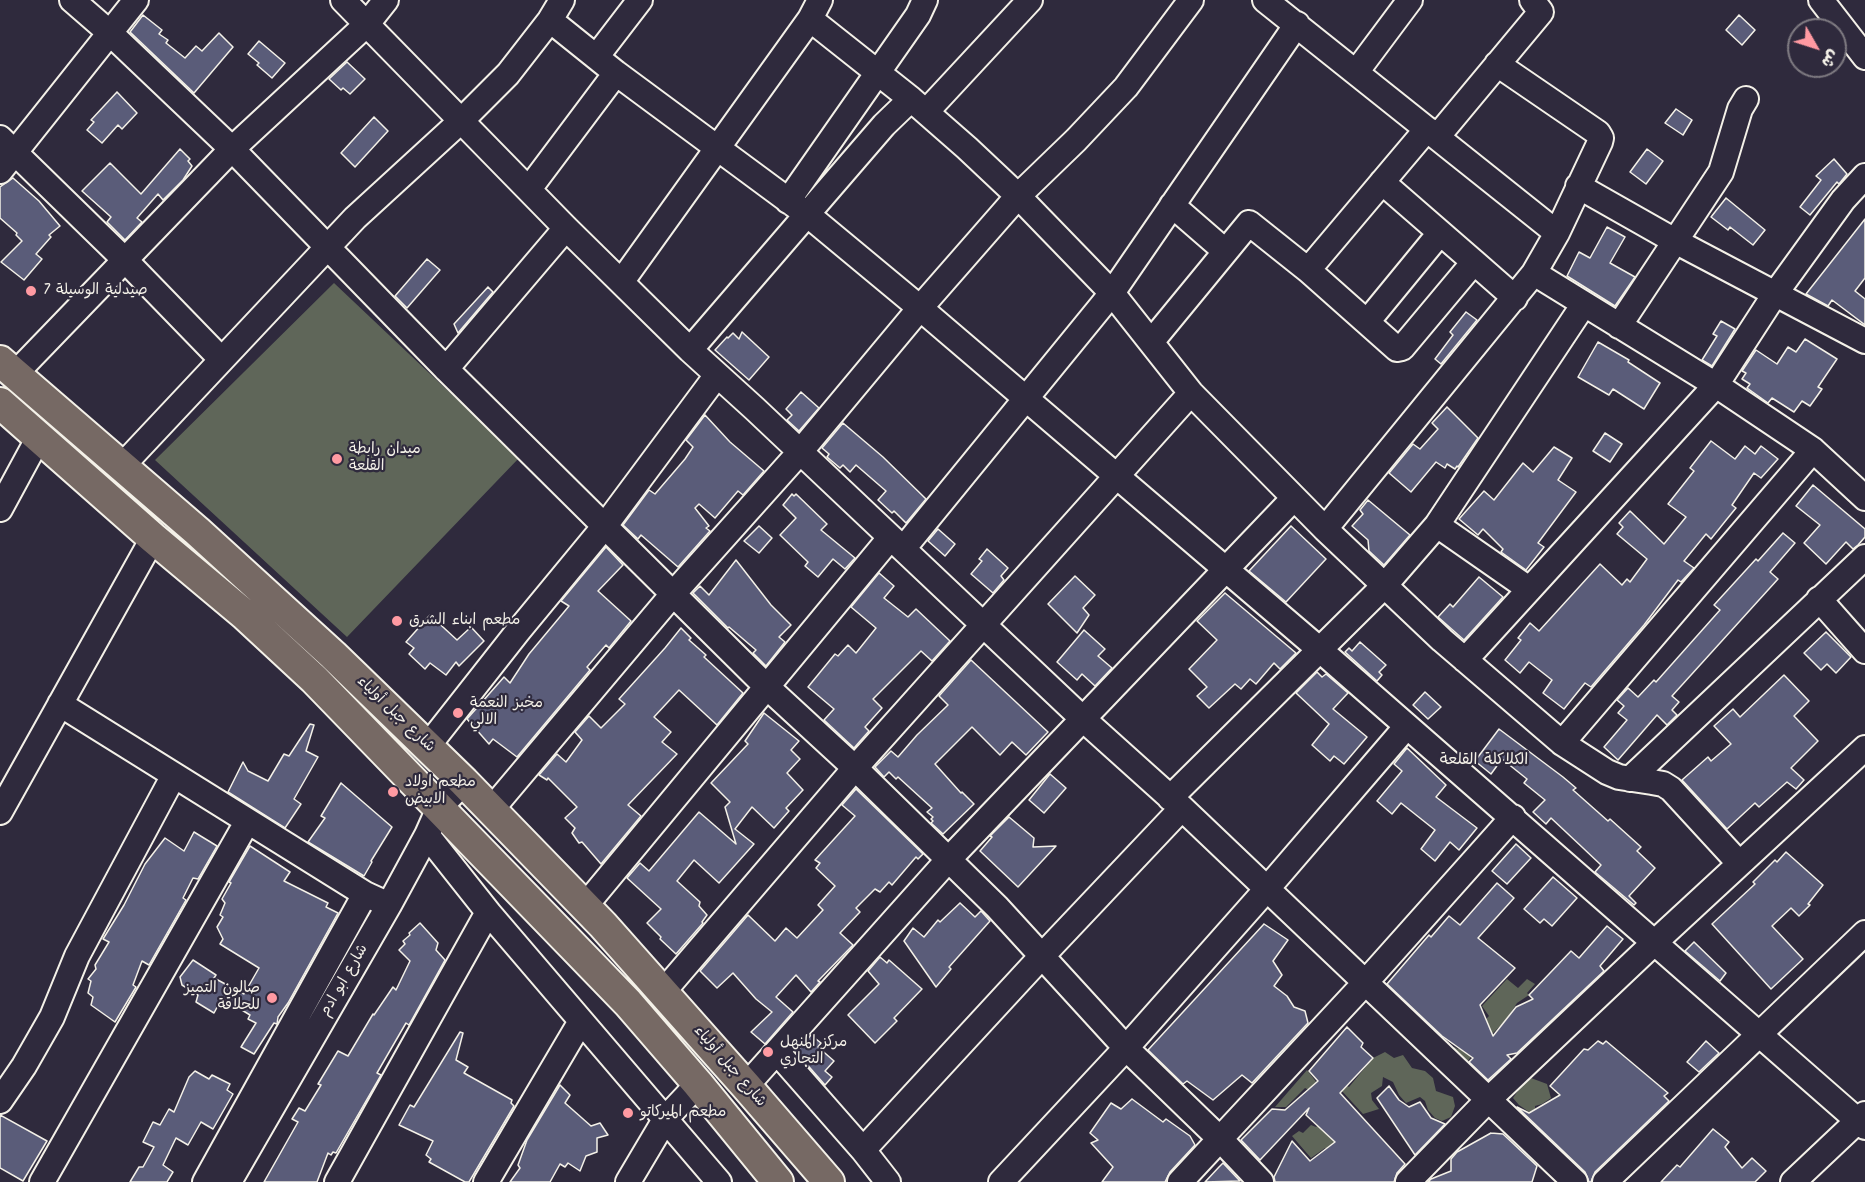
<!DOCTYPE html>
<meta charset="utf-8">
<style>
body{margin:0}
#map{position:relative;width:1865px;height:1182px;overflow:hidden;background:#2f2a3d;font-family:Kalam,"Playpen Sans Arabic",sans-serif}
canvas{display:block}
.north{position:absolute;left:1787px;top:18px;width:60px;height:60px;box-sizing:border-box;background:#2f2a3d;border:2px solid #7e7a81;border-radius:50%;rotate:129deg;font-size:16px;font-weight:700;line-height:24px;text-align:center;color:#f4f1e8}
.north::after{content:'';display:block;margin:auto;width:21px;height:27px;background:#ff9aa2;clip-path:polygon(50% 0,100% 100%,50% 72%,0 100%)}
</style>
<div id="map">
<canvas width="1865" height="1182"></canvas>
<div class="north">ش</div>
</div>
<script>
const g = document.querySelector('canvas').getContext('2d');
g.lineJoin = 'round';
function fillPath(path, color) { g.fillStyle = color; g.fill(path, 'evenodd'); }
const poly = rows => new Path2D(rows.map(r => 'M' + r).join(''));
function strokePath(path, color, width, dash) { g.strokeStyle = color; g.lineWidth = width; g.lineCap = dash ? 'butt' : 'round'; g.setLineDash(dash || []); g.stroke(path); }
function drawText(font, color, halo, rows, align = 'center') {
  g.font = font + ' Kalam,"Playpen Sans Arabic",sans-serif'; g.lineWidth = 4.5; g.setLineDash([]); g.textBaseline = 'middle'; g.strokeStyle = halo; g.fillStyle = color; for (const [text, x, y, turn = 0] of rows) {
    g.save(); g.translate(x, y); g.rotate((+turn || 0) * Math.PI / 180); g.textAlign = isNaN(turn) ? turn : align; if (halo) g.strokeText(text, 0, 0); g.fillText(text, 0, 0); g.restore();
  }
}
fillPath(poly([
 [334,283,519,458,347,637,155,460],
 [1507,979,1518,988,1527,979,1535,984,1527,993,1529,995,1517,1003,1506,1020,1474,1052,1464,1067,1451,1056,1454,1047,1458,1049,1489,1016,1482,1006],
 [1385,1052,1394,1058,1403,1055,1412,1068,1425,1071,1433,1078,1436,1091,1453,1097,1455,1106,1451,1117,1442,1121,1435,1118,1428,1110,1425,1101,1420,1097,1406,1103,1399,1095,1393,1082,1383,1077,1382,1086,1371,1093,1372,1100,1379,1109,1363,1114,1341,1090,1345,1085,1349,1087,1373,1058],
 [1307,1070,1317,1083,1311,1091,1305,1088,1286,1107,1275,1107],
 [1531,1078,1547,1084,1551,1098,1542,1104,1535,1106,1535,1109,1529,1112,1519,1105,1513,1098,1526,1079],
 [1319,1124,1346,1145,1327,1149,1325,1148,1311,1158,1292,1136,1299,1131,1303,1133,1311,1125,1316,1127]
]), '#5f6659');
const building = poly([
 [143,15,162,30,159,34,168,40,166,43,185,58,196,46,202,51,219,33,233,47,194,93,130,32,143,15],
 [1739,15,1755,30,1742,45,1726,30,1739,15],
 [259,41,285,63,272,78,257,65,259,63,248,54,259,41],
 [347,62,365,79,350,94,343,88,341,90,329,79,347,62],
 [117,92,137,113,122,129,118,125,102,143,87,130,94,122,91,120,117,92],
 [1676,109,1692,120,1683,135,1665,123,1676,109],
 [374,117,388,131,355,167,341,153,374,117],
 [180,149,190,159,188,161,192,166,183,180,163,200,158,194,137,218,142,222,125,240,107,222,111,217,82,191,110,163,141,194,180,149],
 [1647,149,1663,161,1646,184,1630,172,1647,149],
 [1834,159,1847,174,1839,184,1837,182,1810,215,1800,207,1821,180,1816,176,1834,159],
 [13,178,39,201,60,226,49,235,51,237,36,254,42,259,24,280,1,262,22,241,16,235,17,233,0,218,0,187,13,178],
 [1726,198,1765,230,1753,245,1730,227,1728,230,1711,217,1726,198],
 [1865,219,1865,278,1855,291,1865,299,1865,325,1832,300,1828,306,1806,294,1865,219],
 [1607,227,1625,237,1610,263,1635,277,1615,306,1567,276,1579,252,1590,258,1607,227],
 [427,259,440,270,407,308,395,296,427,259],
 [488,287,493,292,458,333,454,324,488,287],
 [1466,312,1477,320,1441,364,1435,359,1453,335,1450,332,1466,312],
 [1721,321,1735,329,1712,366,1702,360,1717,336,1713,334,1721,321],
 [742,332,769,357,749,380,715,350,727,337,728,338,733,333,739,339,742,332],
 [1805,339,1837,359,1818,387,1822,389,1810,406,1802,401,1794,412,1772,398,1768,403,1747,388,1750,384,1742,379,1746,373,1742,371,1756,350,1777,364,1788,347,1796,352,1805,339],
 [1598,342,1629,360,1628,362,1660,383,1644,409,1613,389,1609,395,1578,377,1598,342],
 [801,392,819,408,799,431,787,420,792,415,786,409,801,392],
 [1447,407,1478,438,1458,467,1457,466,1455,469,1447,464,1445,468,1436,462,1411,492,1389,473,1413,444,1420,449,1438,429,1432,423,1447,407],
 [705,415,730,442,764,471,743,495,738,491,715,518,699,504,695,508,709,526,706,528,710,531,678,567,641,535,638,539,623,525,649,490,655,494,685,459,693,447,686,440,705,415],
 [843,423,883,457,926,499,906,523,894,511,892,513,878,500,886,491,856,465,850,472,843,465,840,468,827,457,829,454,822,448,843,423],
 [1605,433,1622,444,1610,462,1593,451,1605,433],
 [1711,441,1735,459,1745,446,1755,454,1761,446,1778,459,1761,478,1754,473,1732,505,1736,508,1727,519,1711,539,1706,534,1684,561,1694,568,1681,582,1678,580,1644,625,1591,687,1585,683,1564,709,1543,693,1552,680,1529,662,1520,673,1505,660,1521,640,1518,638,1530,623,1539,631,1600,564,1622,585,1627,579,1630,582,1647,559,1617,534,1623,527,1619,523,1630,511,1664,544,1686,517,1668,504,1694,471,1690,468,1711,441],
 [1554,447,1572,458,1558,480,1576,492,1538,543,1544,547,1526,570,1501,552,1503,549,1483,529,1478,535,1459,519,1484,491,1494,500,1523,463,1533,472,1554,447],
 [1813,485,1865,529,1865,537,1858,545,1853,549,1846,542,1826,564,1804,543,1820,525,1796,506,1813,485],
 [792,494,794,496,796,494,827,524,821,530,855,558,845,569,833,559,818,577,805,566,808,562,780,535,796,518,783,505,792,494],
 [1368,500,1410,535,1384,565,1369,551,1368,540,1352,526,1363,514,1360,510,1368,500],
 [759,526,772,538,759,553,744,541,759,526],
 [1291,526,1326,559,1286,602,1249,571,1291,526],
 [938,529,955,544,945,556,928,541,938,529],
 [1783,533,1795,543,1770,572,1778,579,1672,696,1679,702,1672,710,1677,715,1667,725,1657,715,1618,760,1604,747,1627,720,1618,713,1624,706,1617,700,1628,688,1638,697,1654,680,1656,682,1720,610,1714,605,1756,559,1758,561,1783,533],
 [606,547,623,565,598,591,631,621,609,648,606,645,587,667,590,670,517,757,493,739,489,744,467,719,504,677,510,683,529,654,569,606,561,601,606,547],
 [987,549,1008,568,1001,576,1004,580,993,593,971,574,982,561,979,559,987,549],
 [736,560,771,605,791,625,779,637,785,642,766,666,753,653,756,650,729,627,728,628,693,593,700,586,709,595,736,560],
 [879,573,894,586,884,598,908,617,916,609,950,641,932,661,921,651,873,699,882,708,865,727,869,731,854,748,824,720,834,709,808,687,835,654,838,656,848,645,856,653,876,628,851,607,879,573],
 [1075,576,1095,595,1083,608,1089,615,1077,633,1048,604,1075,576],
 [1479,577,1503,597,1464,640,1438,617,1450,604,1453,607,1479,577],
 [1225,593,1296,653,1280,669,1274,663,1256,684,1250,679,1241,689,1235,684,1209,708,1197,696,1207,687,1189,669,1217,640,1197,621,1225,593],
 [430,615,457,640,471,627,484,641,459,666,456,662,446,675,430,663,425,669,409,654,414,648,406,642,430,615],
 [681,628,691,638,689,640,706,655,704,657,743,693,717,725,679,690,654,717,671,732,662,742,677,754,628,805,641,816,601,864,582,842,579,843,572,833,575,828,565,818,577,807,548,778,547,780,539,775,557,754,566,762,582,740,575,732,589,716,601,728,625,704,619,699,665,648,681,628],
 [1084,630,1105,649,1098,656,1112,668,1095,686,1082,674,1077,680,1057,662,1084,630],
 [1826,632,1851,657,1836,673,1827,664,1821,670,1804,653,1826,632],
 [1360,642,1386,665,1379,672,1382,675,1377,681,1345,652,1349,648,1352,651,1360,642],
 [971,660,1048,732,1026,755,1012,742,1000,755,972,727,935,764,961,793,962,792,974,804,943,834,931,823,933,821,931,819,933,817,927,812,932,808,898,777,896,779,889,772,884,777,875,767,891,751,898,757,917,735,948,705,939,696,971,660],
 [1317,672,1322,677,1326,674,1348,693,1333,709,1367,737,1344,764,1334,756,1330,761,1312,745,1329,724,1296,693,1317,672],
 [1784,675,1809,701,1794,716,1818,741,1791,768,1804,780,1796,789,1787,782,1759,807,1755,803,1727,829,1682,780,1708,757,1711,761,1731,744,1714,726,1733,709,1740,717,1784,675],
 [1425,692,1441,707,1428,719,1413,705,1425,692],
 [764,713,799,741,791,750,800,759,787,773,803,790,786,808,789,811,774,828,752,807,735,829,754,844,719,883,694,860,677,881,700,902,699,906,707,915,702,922,703,923,676,954,660,939,661,937,647,923,661,909,627,878,640,863,649,871,699,812,736,844,725,807,730,802,711,783,748,744,745,741,764,713],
 [310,724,314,725,306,751,318,757,294,799,301,804,285,828,228,792,243,762,248,771,268,781,284,754,289,756,310,724],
 [1499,729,1563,777,1576,788,1573,790,1608,821,1610,819,1641,847,1637,851,1655,868,1629,896,1636,903,1634,905,1595,872,1601,865,1583,848,1551,818,1546,824,1533,812,1545,800,1524,783,1527,779,1502,759,1491,774,1475,761,1499,729],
 [1407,748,1446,785,1436,797,1477,828,1459,850,1450,842,1435,861,1421,849,1435,830,1401,803,1392,814,1377,801,1402,771,1394,764,1407,748],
 [1050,774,1066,788,1044,813,1029,800,1050,774],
 [341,783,392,827,371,861,372,862,364,876,308,842,325,818,321,816,341,783],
 [856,789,923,854,918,859,916,857,892,885,889,882,880,892,875,889,856,908,860,912,840,933,853,945,818,981,820,982,811,992,796,975,776,997,793,1012,765,1044,751,1032,772,1012,756,999,733,973,717,988,700,971,748,915,775,941,786,928,797,938,823,910,818,905,835,886,816,868,820,863,815,860,855,816,842,805,856,789],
 [1009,817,1034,838,1033,847,1056,846,1018,887,980,851,992,837,990,836,1009,817],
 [194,832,217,846,198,879,193,878,183,898,186,900,149,965,142,961,133,985,136,987,115,1022,91,1005,93,997,88,993,91,981,88,979,96,969,95,965,109,942,103,939,124,905,145,864,165,838,184,851,194,832],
 [1516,844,1531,858,1507,884,1492,871,1516,844],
 [250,846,290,872,284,881,328,903,326,907,338,913,288,1003,278,1017,277,1024,274,1023,254,1054,241,1047,256,1023,248,1019,250,1015,222,998,214,1013,196,1002,198,995,182,985,180,977,193,960,216,975,214,978,244,994,259,968,220,944,223,939,217,927,223,917,220,915,225,903,222,899,231,883,229,882,250,846],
 [1786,852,1823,885,1808,904,1810,905,1799,916,1791,908,1772,926,1803,959,1771,989,1712,924,1755,884,1753,882,1775,860,1777,862,1786,852],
 [1553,877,1577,898,1552,926,1544,919,1540,923,1524,909,1553,877],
 [1497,883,1514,898,1478,938,1515,968,1480,1005,1493,1036,1516,1007,1533,999,1529,995,1571,951,1579,958,1607,926,1623,939,1600,966,1604,971,1517,1053,1507,1055,1511,1059,1488,1080,1469,1062,1473,1058,1442,1036,1387,984,1429,935,1431,937,1449,916,1460,925,1497,883],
 [960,903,975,917,981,911,990,921,949,967,951,969,936,987,904,941,913,928,924,937,938,920,940,922,960,903],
 [420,923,438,943,436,950,445,960,409,1025,406,1023,377,1073,381,1075,336,1153,333,1152,331,1155,328,1153,317,1182,264,1182,298,1122,292,1119,299,1108,305,1111,321,1085,318,1084,338,1051,348,1056,373,1014,374,1015,393,987,396,990,410,961,399,950,405,944,403,941,410,935,409,933,420,923],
 [1264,924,1288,940,1273,961,1282,975,1274,986,1287,996,1294,1007,1305,1011,1308,1023,1252,1083,1242,1075,1213,1100,1187,1081,1183,1084,1148,1050,1264,924],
 [1694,942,1726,973,1720,981,1685,951,1694,942],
 [880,957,887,963,889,960,922,989,894,1018,897,1021,875,1043,848,1015,879,984,868,971,880,957],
 [1347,1027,1363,1043,1361,1047,1373,1058,1340,1093,1405,1164,1397,1173,1394,1182,1275,1182,1274,1177,1292,1141,1310,1161,1335,1142,1306,1115,1309,1108,1260,1160,1241,1140,1272,1109,1285,1110,1318,1081,1309,1071,1347,1027],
 [460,1032,463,1033,456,1060,468,1067,464,1073,512,1100,511,1103,514,1106,469,1182,465,1182,429,1162,431,1159,426,1155,433,1141,399,1125,410,1105,414,1107,460,1032],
 [811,1035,821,1043,818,1047,834,1061,825,1071,832,1077,825,1085,796,1052,811,1035],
 [1598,1041,1603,1044,1606,1041,1668,1093,1664,1096,1669,1101,1595,1172,1591,1182,1589,1182,1585,1172,1517,1107,1529,1113,1560,1095,1550,1086,1584,1049,1588,1050,1598,1041],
 [1706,1041,1719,1053,1699,1072,1687,1062,1706,1041],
 [195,1071,209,1079,212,1075,230,1084,227,1090,233,1094,213,1129,201,1122,188,1145,176,1138,163,1165,173,1172,167,1182,130,1182,139,1167,143,1167,154,1147,143,1142,153,1122,160,1125,169,1109,174,1112,189,1077,195,1071],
 [560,1085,570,1095,565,1103,591,1126,600,1123,608,1135,597,1138,597,1152,586,1156,580,1171,568,1163,565,1167,560,1164,550,1182,510,1182,520,1168,518,1165,527,1140,560,1085],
 [1389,1086,1399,1100,1409,1107,1420,1102,1431,1118,1445,1124,1415,1155,1377,1098,1389,1086],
 [1132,1099,1163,1122,1166,1119,1190,1136,1195,1145,1170,1172,1165,1182,1102,1182,1113,1167,1091,1143,1098,1140,1090,1133,1111,1103,1121,1109,1132,1099],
 [0,1115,47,1141,23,1181,0,1168,0,1115],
 [1713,1129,1729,1142,1725,1147,1742,1168,1752,1158,1766,1171,1755,1182,1661,1182,1677,1165,1680,1167,1713,1129],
 [1491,1133,1503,1134,1537,1166,1532,1182,1428,1182,1431,1179,1451,1171,1451,1159,1457,1152,1491,1133],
 [1223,1163,1240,1181,1205,1182,1219,1167,1223,1163]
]);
fillPath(building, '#5a5c79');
strokePath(building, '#f4f1e8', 1.5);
const minor = poly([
 [72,0,110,33,232,149,446,369,766,686,855,768,997,907,1126,1048,1221,1140,1261,1182],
 [343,0,566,228,690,350,755,409,1083,719,1182,808,1575,1182],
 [1265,0,1557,233],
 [1821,0,1865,57],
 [810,19,911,99,967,148,1018,196,1112,293,1191,393,1325,529,1442,640,1562,743,1607,772,1619,777,1652,782,1663,784,1671,789,1739,863],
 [550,20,616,73,808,215,920,308,1319,649,1865,1127],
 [597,56,640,0],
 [1357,71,1410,0],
 [926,112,1030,0],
 [1437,137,1541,12,1532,0],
 [0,138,124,259,221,359],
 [0,171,136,0],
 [1382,182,1474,262],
 [1578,186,1675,241,1865,341],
 [529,189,616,73],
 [788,201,918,15,925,0],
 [1172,205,1225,251],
 [1308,270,1427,129],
 [1534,273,1716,385,1813,450,1865,498],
 [622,281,810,19,820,0],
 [1367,322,1440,233],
 [1619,326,1721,172,1740,109,1746,99],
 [1152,341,1249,223,1308,270,1397,349,1402,348,1474,262,1515,298],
 [690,350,884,125,911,99],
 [446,369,566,228],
 [15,374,232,149,367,24,386,0],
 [122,466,355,218,462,120,508,74,550,20,562,0],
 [0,509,39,437],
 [1437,525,1529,589],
 [1325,529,1534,273,1557,233,1600,142,1601,138,1598,133,1497,64],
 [903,549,1112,293,1297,24],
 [1819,599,1865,651],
 [1465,660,1716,385,1775,294,1843,200,1865,176],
 [60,704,365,894,389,905],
 [1562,743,1813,450],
 [427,747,519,630,604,527,717,375],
 [1630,779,1865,557],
 [1170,798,1385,585,1437,525,1584,304],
 [491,810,673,594,800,452,920,308,1018,196,1076,140,1126,87,1191,0],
 [0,812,153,538],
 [427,835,488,912,719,1182],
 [585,906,890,538],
 [663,992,855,768,1191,393],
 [777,1052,863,1150,888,1182],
 [746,1086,948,860,1294,498],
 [0,1101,24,1066,52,1017,77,956,174,775],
 [863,1150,1042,956,1182,808],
 [42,1182,247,822],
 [205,1182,365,894],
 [229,1182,389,905,427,835,439,808,464,782],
 [337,1182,488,912],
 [486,1182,581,1021],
 [628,1182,666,1118,698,1084],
 [1001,1182,1126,1048,1266,890,1407,726],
 [1180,1182,1364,984,1513,817],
 [1408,1182,1488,1100,1654,943,1865,748],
 [1605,1182,1865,933],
 [1793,1182,1865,1114]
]);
const major = poly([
 [0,361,197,531,333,655,464,782,603,925,746,1086,829,1182],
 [0,403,153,538,245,615,314,679,628,1003,698,1084,778,1182]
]);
strokePath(minor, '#f4f1e8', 28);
strokePath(major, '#f4f1e8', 34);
strokePath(minor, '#2f2a3d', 24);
strokePath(major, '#766964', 30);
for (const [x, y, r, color] of [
 [31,291,6,"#ff9aa2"],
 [337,459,6,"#ff9aa2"],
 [397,621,6,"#ff9aa2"],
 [458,713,6,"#ff9aa2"],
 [393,792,6,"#ff9aa2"],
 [272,998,6,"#ff9aa2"],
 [768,1052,6,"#ff9aa2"],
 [628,1113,6,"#ff9aa2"]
]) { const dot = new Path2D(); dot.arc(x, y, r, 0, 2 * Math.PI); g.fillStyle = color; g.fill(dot); strokePath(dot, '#2f2a3d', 2); }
drawText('15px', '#f4f1e8', '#2f2a3d', [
 ["صيدلية الوسيلة 7",43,291],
 ["ميدان رابطة",349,450],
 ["القلعة",349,467],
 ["مطعم ابناء الشرق",409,621],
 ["مخبز النعمة",470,704],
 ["الالي",470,721],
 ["مطعم اولاد",405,783],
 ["الابيض",405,800],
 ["صالون التميز",260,989,"right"],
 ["للحلاقة",260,1006,"right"],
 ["مركز المنهل",780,1043],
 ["التجاري",780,1060],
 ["مطعم الميركاتو",640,1113]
], 'left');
drawText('15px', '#f4f1e8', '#2f2a3d', [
 ["شارع جبل أولياء",395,715,44],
 ["شارع ابو ادم",345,981,-60],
 ["شارع جبل أولياء",729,1067,49]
]);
drawText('16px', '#f4f1e8', '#2f2a3d', [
 ["الكلاكلة القلعة",1484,761]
]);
</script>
